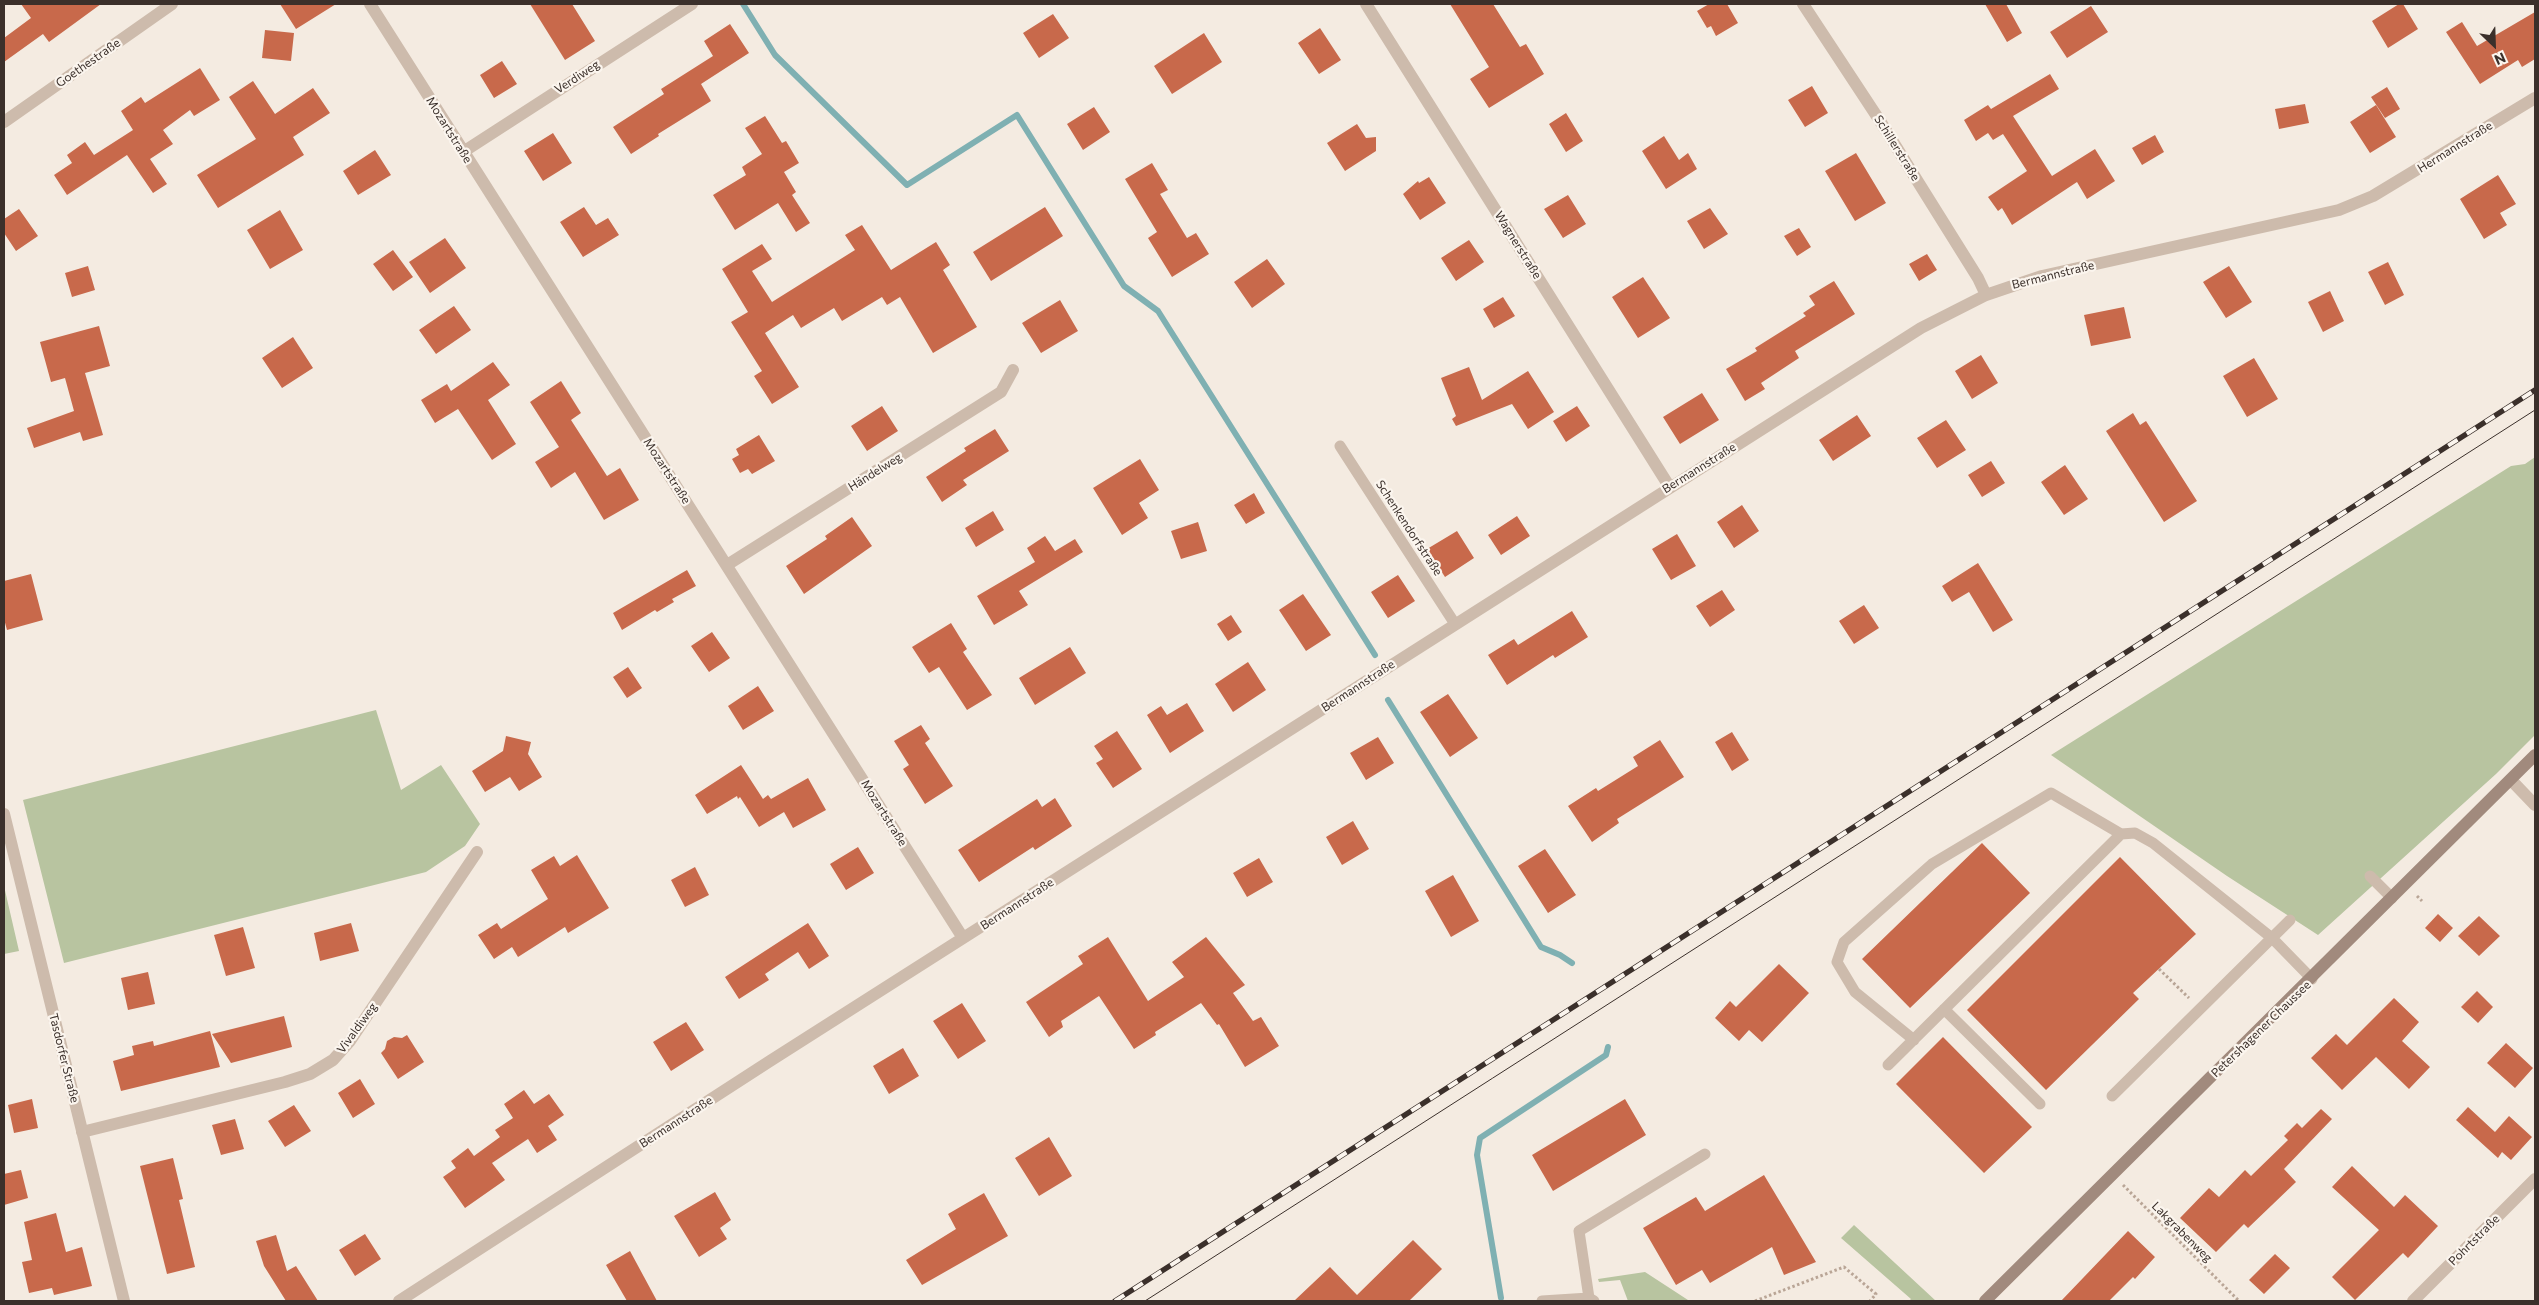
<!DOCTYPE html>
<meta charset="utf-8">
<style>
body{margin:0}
#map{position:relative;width:2539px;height:1305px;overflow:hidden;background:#f4ebe1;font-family:Commissioner,sans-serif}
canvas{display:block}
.frame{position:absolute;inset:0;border:5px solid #3b302b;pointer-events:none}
.north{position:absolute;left:2469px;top:20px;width:50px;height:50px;-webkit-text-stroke:4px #fbf5ee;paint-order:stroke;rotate:156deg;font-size:14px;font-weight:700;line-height:20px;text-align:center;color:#3b302b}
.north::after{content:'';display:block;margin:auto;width:18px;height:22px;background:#3b302b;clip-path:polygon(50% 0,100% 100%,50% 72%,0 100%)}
</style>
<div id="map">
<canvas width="2539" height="1305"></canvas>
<div class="frame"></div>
<div class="north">N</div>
</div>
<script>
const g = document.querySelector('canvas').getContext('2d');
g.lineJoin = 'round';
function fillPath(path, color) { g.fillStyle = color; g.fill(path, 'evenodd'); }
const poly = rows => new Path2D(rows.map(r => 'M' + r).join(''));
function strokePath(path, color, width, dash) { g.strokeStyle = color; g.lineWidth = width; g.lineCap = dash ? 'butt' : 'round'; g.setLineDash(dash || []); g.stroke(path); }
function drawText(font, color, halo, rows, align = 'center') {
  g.font = font + ' Commissioner,sans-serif'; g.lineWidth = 4.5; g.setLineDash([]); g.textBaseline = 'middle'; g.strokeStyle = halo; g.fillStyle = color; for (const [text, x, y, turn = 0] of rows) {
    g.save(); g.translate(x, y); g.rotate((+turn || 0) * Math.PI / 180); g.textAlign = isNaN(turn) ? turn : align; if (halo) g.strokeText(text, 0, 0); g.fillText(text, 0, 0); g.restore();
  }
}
fillPath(poly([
 [2535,457,2535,735,2496,774,2318,935,2227,876,2051,755,2511,466,2525,464],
 [376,710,401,790,441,765,480,824,465,846,426,872,64,963,23,800],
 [4,886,19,951,4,954],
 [1854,1225,1936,1301,1909,1301,1911,1299,1841,1238],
 [1645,1272,1688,1300,1688,1301,1628,1301,1620,1280,1599,1282,1598,1279]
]), '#b8c4a0');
strokePath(poly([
 [743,4,775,55,907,185,1017,115,1124,286,1158,311,1375,655],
 [1388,700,1541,947,1560,955,1572,963],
 [1501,1298,1477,1155,1480,1138,1606,1055,1608,1047]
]), '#7fb0b2', 6);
fillPath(poly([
 [21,4,101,4,49,42,43,34,4,62,4,38,31,18],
 [280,4,336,4,296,29],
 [530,4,572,4,595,41,565,60],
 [1450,4,1493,4,1520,47,1526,44,1544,74,1489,108,1470,79,1489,67],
 [1709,4,1727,4,1738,23,1716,36,1711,26,1707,28,1697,11],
 [1985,4,2006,4,2022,33,2007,42],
 [2399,4,2403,4,2418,29,2388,48,2372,21],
 [2091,6,2108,32,2067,58,2050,32],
 [2535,12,2535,59,2522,67,2518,60,2480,84,2446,32,2462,22,2477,46],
 [1053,14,1069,38,1039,58,1023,33],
 [730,24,749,53,701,84,711,101,658,134,659,136,631,154,613,127,664,94,661,89,713,56,704,41],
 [1320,28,1341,60,1319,74,1298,43],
 [265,30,294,33,291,61,262,58],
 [1204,33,1222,62,1172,94,1154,66],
 [502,61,517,84,494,98,480,75],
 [200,68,220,100,194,116,190,110,163,130,173,144,150,159,167,184,153,193,127,155,67,195,54,175,72,163,67,155,85,142,94,155,133,130,121,111,141,97,145,103],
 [2050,74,2059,89,2013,116,2052,176,2095,149,2115,181,2087,199,2077,182,2012,225,2002,208,1998,211,1988,197,2027,171,2003,134,1993,140,1988,133,1976,141,1964,120,1988,105,1991,109],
 [253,81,275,114,313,88,330,113,293,137,304,155,218,208,197,175,256,139,229,97],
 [1812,86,1828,113,1805,127,1788,100],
 [2387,87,2400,109,2385,118,2371,97],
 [2305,104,2309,123,2279,129,2275,109],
 [2376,105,2396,137,2370,153,2350,122],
 [1094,107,1110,132,1083,150,1067,124],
 [1566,113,1583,141,1566,152,1549,124],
 [765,116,782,143,786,141,799,163,784,172,796,192,792,195,810,223,796,232,778,203,735,230,713,195,746,175,742,167,762,154,745,128],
 [1357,124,1366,138,1376,137,1376,151,1345,171,1327,143],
 [553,133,572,163,543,181,524,151],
 [2155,135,2164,152,2142,165,2132,148],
 [1664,136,1679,160,1688,153,1697,169,1666,189,1642,151],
 [375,150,391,175,358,195,343,171],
 [1856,153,1886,203,1855,221,1825,171],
 [1152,163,1168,190,1160,194,1187,238,1196,233,1209,254,1172,277,1148,238,1157,232,1125,179],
 [2498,175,2516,204,2500,213,2507,225,2484,239,2460,199],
 [1429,177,1446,203,1420,220,1403,194,1418,181,1419,183],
 [1568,195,1586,224,1563,238,1544,209],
 [584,207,596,225,608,218,619,235,583,257,560,222],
 [1045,207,1063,236,991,281,973,252],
 [1710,208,1728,234,1704,249,1687,221],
 [19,209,38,236,16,251,4,233,4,219],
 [280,210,303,250,270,269,247,230],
 [862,225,891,270,936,242,950,265,943,270,977,327,933,353,900,297,887,305,882,297,842,321,834,308,801,328,793,315,765,333,799,387,772,404,754,376,762,371,731,322,748,312,722,269,762,244,772,259,752,271,772,302,855,250,845,235],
 [1799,228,1811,247,1797,256,1784,236],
 [445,238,466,268,430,293,409,262],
 [1469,240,1484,262,1456,281,1441,258],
 [393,250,413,277,393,291,373,264],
 [1927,254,1937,270,1919,281,1909,264],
 [1267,259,1285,284,1252,308,1234,282],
 [2388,262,2404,295,2385,305,2368,272],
 [88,266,95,290,72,297,65,273],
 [2229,266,2252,302,2226,318,2203,282],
 [1643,277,1670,318,1638,338,1612,297],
 [1834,281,1855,314,1795,351,1799,358,1761,383,1765,389,1745,401,1726,369,1757,351,1755,348,1806,316,1803,313,1815,305,1809,296],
 [2330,291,2344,321,2323,332,2308,302],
 [1503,297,1515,316,1494,328,1483,309],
 [1060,300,1078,331,1041,353,1022,323],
 [454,306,471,330,436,354,419,330],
 [2124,307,2131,338,2091,346,2084,315],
 [99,326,110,366,85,373,103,435,83,441,80,432,34,448,27,428,74,411,65,378,51,382,40,342],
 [293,337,313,368,282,388,262,358],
 [1981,355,1998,383,1972,399,1955,371],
 [2254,358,2278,399,2247,417,2223,376],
 [493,362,510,385,488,400,516,444,492,460,458,409,435,423,421,400,447,384,451,391],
 [1469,367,1482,400,1528,371,1554,412,1528,429,1512,404,1456,426,1452,419,1456,416,1441,378],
 [561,381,581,413,571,420,607,476,620,468,639,500,604,520,575,472,551,488,535,462,559,447,530,402],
 [1702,393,1719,420,1680,444,1663,417],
 [882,406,898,431,867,451,851,426],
 [1577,406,1590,426,1566,442,1553,421],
 [2133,413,2140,425,2146,421,2197,501,2164,522,2106,431],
 [1857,415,1871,436,1833,461,1819,440],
 [1946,420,1966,450,1937,468,1917,438],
 [995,429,1009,451,963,480,967,485,942,502,926,477,966,451,964,448],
 [759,435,775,461,752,474,748,469,740,473,732,459,739,455,736,449],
 [1140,459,1159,490,1139,503,1148,518,1122,535,1093,488],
 [1991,461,2005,483,1982,497,1968,475],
 [2065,465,2088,499,2064,515,2041,482],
 [1254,493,1265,513,1246,524,1234,505],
 [1742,505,1759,531,1734,548,1717,522],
 [993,511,1004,530,976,547,965,528],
 [1517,516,1530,536,1501,555,1488,535],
 [852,517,872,546,804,594,786,566,827,539,825,536],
 [1198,522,1207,551,1181,559,1171,531],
 [1457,531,1474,558,1445,577,1427,549],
 [1677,534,1696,566,1671,580,1652,549],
 [1045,536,1055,551,1075,539,1083,552,1019,591,1028,605,994,625,977,596,1035,562,1027,548],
 [1978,563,2013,620,1993,632,1969,592,1952,602,1942,586],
 [687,570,696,586,672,599,674,602,657,612,655,610,622,630,613,613],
 [31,574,43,620,7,630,4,619,4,581],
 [1398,575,1415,601,1388,618,1371,592],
 [1722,590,1735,610,1710,627,1696,606],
 [1303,594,1331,635,1306,651,1279,610],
 [1864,605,1879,628,1854,644,1839,621],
 [1572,611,1588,637,1555,658,1553,655,1507,685,1488,655,1514,639,1518,645],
 [1231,615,1242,632,1228,641,1217,624],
 [951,623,967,649,963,652,992,695,967,710,939,667,929,673,912,647],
 [712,632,730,658,709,672,691,646],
 [1070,647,1086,673,1035,705,1019,678],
 [1248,662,1266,690,1233,712,1215,684],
 [628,667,642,688,627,698,613,677],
 [758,686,774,711,743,730,728,706],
 [1448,694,1478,738,1450,757,1420,712],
 [1187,703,1204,731,1170,753,1147,715,1161,706,1167,715],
 [921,725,930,739,925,743,953,786,925,804,903,769,909,765,894,741],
 [1117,731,1142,769,1113,788,1096,763,1103,759,1094,746],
 [1732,732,1749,760,1732,771,1715,742],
 [506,736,531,742,528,754,542,777,519,791,510,777,485,792,472,771,503,751],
 [1378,737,1394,763,1366,780,1350,753],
 [1660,740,1684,777,1617,819,1619,823,1592,842,1568,806,1596,788,1598,791,1638,766,1633,757],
 [741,765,763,799,768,795,771,799,808,778,826,810,793,828,784,812,759,827,740,797,738,799,737,796,707,814,695,795],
 [1055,798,1072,826,1035,850,1033,847,979,882,958,850,1037,799,1042,807],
 [1353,821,1369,849,1342,865,1326,837],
 [1982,843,2030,893,1910,1008,1862,959],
 [858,847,874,873,846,890,830,864],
 [1545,849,1576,895,1548,913,1518,866],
 [577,855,609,908,568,933,565,927,518,957,512,947,494,959,478,935,497,923,501,929,548,899,531,870,554,856,560,866],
 [2120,857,2196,934,2133,993,2139,999,2046,1090,1967,1010],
 [1259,858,1273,882,1247,897,1233,873],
 [695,867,709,895,685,907,671,880],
 [1453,875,1479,921,1451,937,1425,891],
 [2438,914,2453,928,2440,942,2425,928],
 [2479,916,2500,936,2479,956,2458,936],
 [351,923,359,951,320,961,314,933],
 [808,923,829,956,809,969,798,952,765,974,769,980,739,999,725,977],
 [243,927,255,968,226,976,214,935],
 [1108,937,1148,1001,1184,977,1172,962,1206,937,1245,985,1233,993,1253,1021,1261,1017,1279,1046,1245,1067,1219,1024,1217,1025,1201,1003,1155,1032,1156,1035,1134,1049,1099,996,1061,1021,1063,1027,1049,1037,1026,1002,1083,964,1078,956],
 [1779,964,1809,993,1762,1042,1749,1030,1739,1041,1715,1018,1730,1001,1736,1007],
 [148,972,155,1004,128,1010,121,978],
 [2477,991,2493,1007,2478,1023,2461,1007],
 [2394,998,2419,1022,2402,1041,2430,1067,2409,1089,2376,1057,2342,1090,2311,1058,2336,1034,2347,1045],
 [962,1003,986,1041,958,1059,933,1021],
 [284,1016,292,1047,231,1063,212,1034],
 [686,1022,704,1050,671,1071,653,1042],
 [210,1031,220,1067,121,1091,113,1061,134,1055,132,1046,153,1041,154,1046],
 [407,1035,424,1062,398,1079,381,1053,385,1049,387,1041,394,1037,402,1038],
 [1943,1037,2032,1127,1984,1173,1896,1084],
 [2506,1043,2533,1068,2515,1088,2487,1063],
 [903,1048,919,1076,889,1094,873,1066],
 [360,1079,375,1104,353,1118,338,1093],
 [524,1090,534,1104,549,1094,564,1115,548,1126,557,1140,537,1153,528,1139,492,1163,505,1180,465,1208,443,1177,456,1168,451,1161,468,1148,474,1156,500,1137,495,1130,513,1118,504,1104],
 [32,1099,38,1128,14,1133,8,1105],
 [1625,1099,1646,1135,1553,1191,1532,1155],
 [294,1105,311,1131,285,1147,268,1121],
 [2468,1107,2495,1132,2509,1116,2532,1137,2511,1160,2502,1152,2498,1158,2456,1120],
 [2321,1109,2332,1119,2284,1169,2296,1182,2248,1228,2244,1224,2216,1252,2180,1218,2209,1188,2219,1197,2245,1170,2251,1176,2288,1140,2284,1136,2297,1123,2302,1128],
 [235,1119,244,1149,221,1155,212,1125],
 [1049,1137,1072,1176,1039,1196,1015,1158],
 [173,1158,183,1199,179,1200,195,1267,167,1274,140,1166],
 [2352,1166,2394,1207,2405,1195,2438,1226,2408,1258,2403,1253,2355,1300,2332,1277,2379,1230,2332,1187],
 [21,1170,28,1198,4,1205,4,1174],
 [1764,1175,1816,1262,1784,1275,1772,1247,1710,1283,1702,1270,1676,1285,1643,1228,1696,1197,1705,1211],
 [715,1192,731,1220,720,1228,727,1239,699,1257,674,1216],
 [984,1193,1008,1236,922,1285,906,1260,956,1229,948,1214],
 [56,1213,66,1252,82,1247,92,1286,54,1295,52,1288,29,1293,22,1262,32,1260,24,1222],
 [2128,1231,2155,1257,2135,1279,2133,1277,2109,1301,2061,1301],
 [365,1234,381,1259,355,1276,339,1250],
 [276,1235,287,1271,296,1266,318,1301,286,1301,264,1266,256,1241],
 [1413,1240,1442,1269,1409,1301,1294,1301,1330,1267,1357,1295],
 [630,1251,657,1301,627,1301,606,1265],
 [2275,1254,2290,1268,2264,1294,2249,1280]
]), '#c8694b');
strokePath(poly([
 [2417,896,2422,901],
 [2159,969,2189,998],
 [2123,1185,2239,1301],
 [1755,1301,1844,1267,1876,1294,1870,1301]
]), '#b9a596', 3, [2.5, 2.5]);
strokePath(poly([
 [1340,446,1455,624],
 [2370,876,2392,898],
 [1944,1009,2040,1104],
 [1914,1040,1855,992,1837,962,1844,942,1932,864,2051,793,2121,834],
 [1888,1065,2121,834,2135,833,2153,843,2272,938,2312,979],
 [2112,1096,2290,920],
 [1589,1298,1579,1231,1705,1154],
 [1542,1301,1589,1298,1594,1301]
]), '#cdbbac', 11);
strokePath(poly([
 [370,4,963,938],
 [1366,4,1669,486],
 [1803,4,1880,121,1978,278,1986,295],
 [4,122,172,4],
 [463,152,692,4],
 [727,565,1001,392,1013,370],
 [2511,780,2535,805],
 [4,814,124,1301],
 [82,1132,285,1082,310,1074,333,1060,350,1041,477,852],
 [399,1301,770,1061,1921,328,1986,295,2042,276,2339,210,2373,196,2535,98],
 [2413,1301,2535,1179]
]), '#cdbbac', 12);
strokePath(poly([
 [1985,1301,2535,755]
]), '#a18a7d', 12);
strokePath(poly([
 [1145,1301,2535,410]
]), '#3b302b', 1);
const rail = poly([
 [1115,1301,2535,390]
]);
strokePath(rail, '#3b302b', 5.5);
strokePath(rail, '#fbf5ee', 4, [11]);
drawText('12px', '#3b302b', '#fbf5ee', [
 ["Goethestraße",88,63,-35],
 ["Verdiweg",577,77,-33],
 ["Mozartstraße",449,130,58],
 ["Hermannstraße",2455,147,-32],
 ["Schillerstraße",1897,148,58],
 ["Wagnerstraße",1518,245,58],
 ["Bermannstraße",2053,275,-14],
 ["Bermannstraße",1699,468,-32],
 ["Mozartstraße",667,471,57],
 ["Händelweg",875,472,-32],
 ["Schenkendorfstraße",1409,528,57],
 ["Bermannstraße",1358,686,-33],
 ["Mozartstraße",884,813,58],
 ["Bermannstraße",1017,904,-33],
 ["Vivaldiweg",357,1028,-54],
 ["Petershagener Chaussee",2261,1029,-44],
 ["Tasdorfer Straße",64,1058,76],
 ["Bermannstraße",676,1122,-33],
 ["Lakgrabenweg",2182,1232,45],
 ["Pohrtstraße",2474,1240,-45]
]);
</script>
